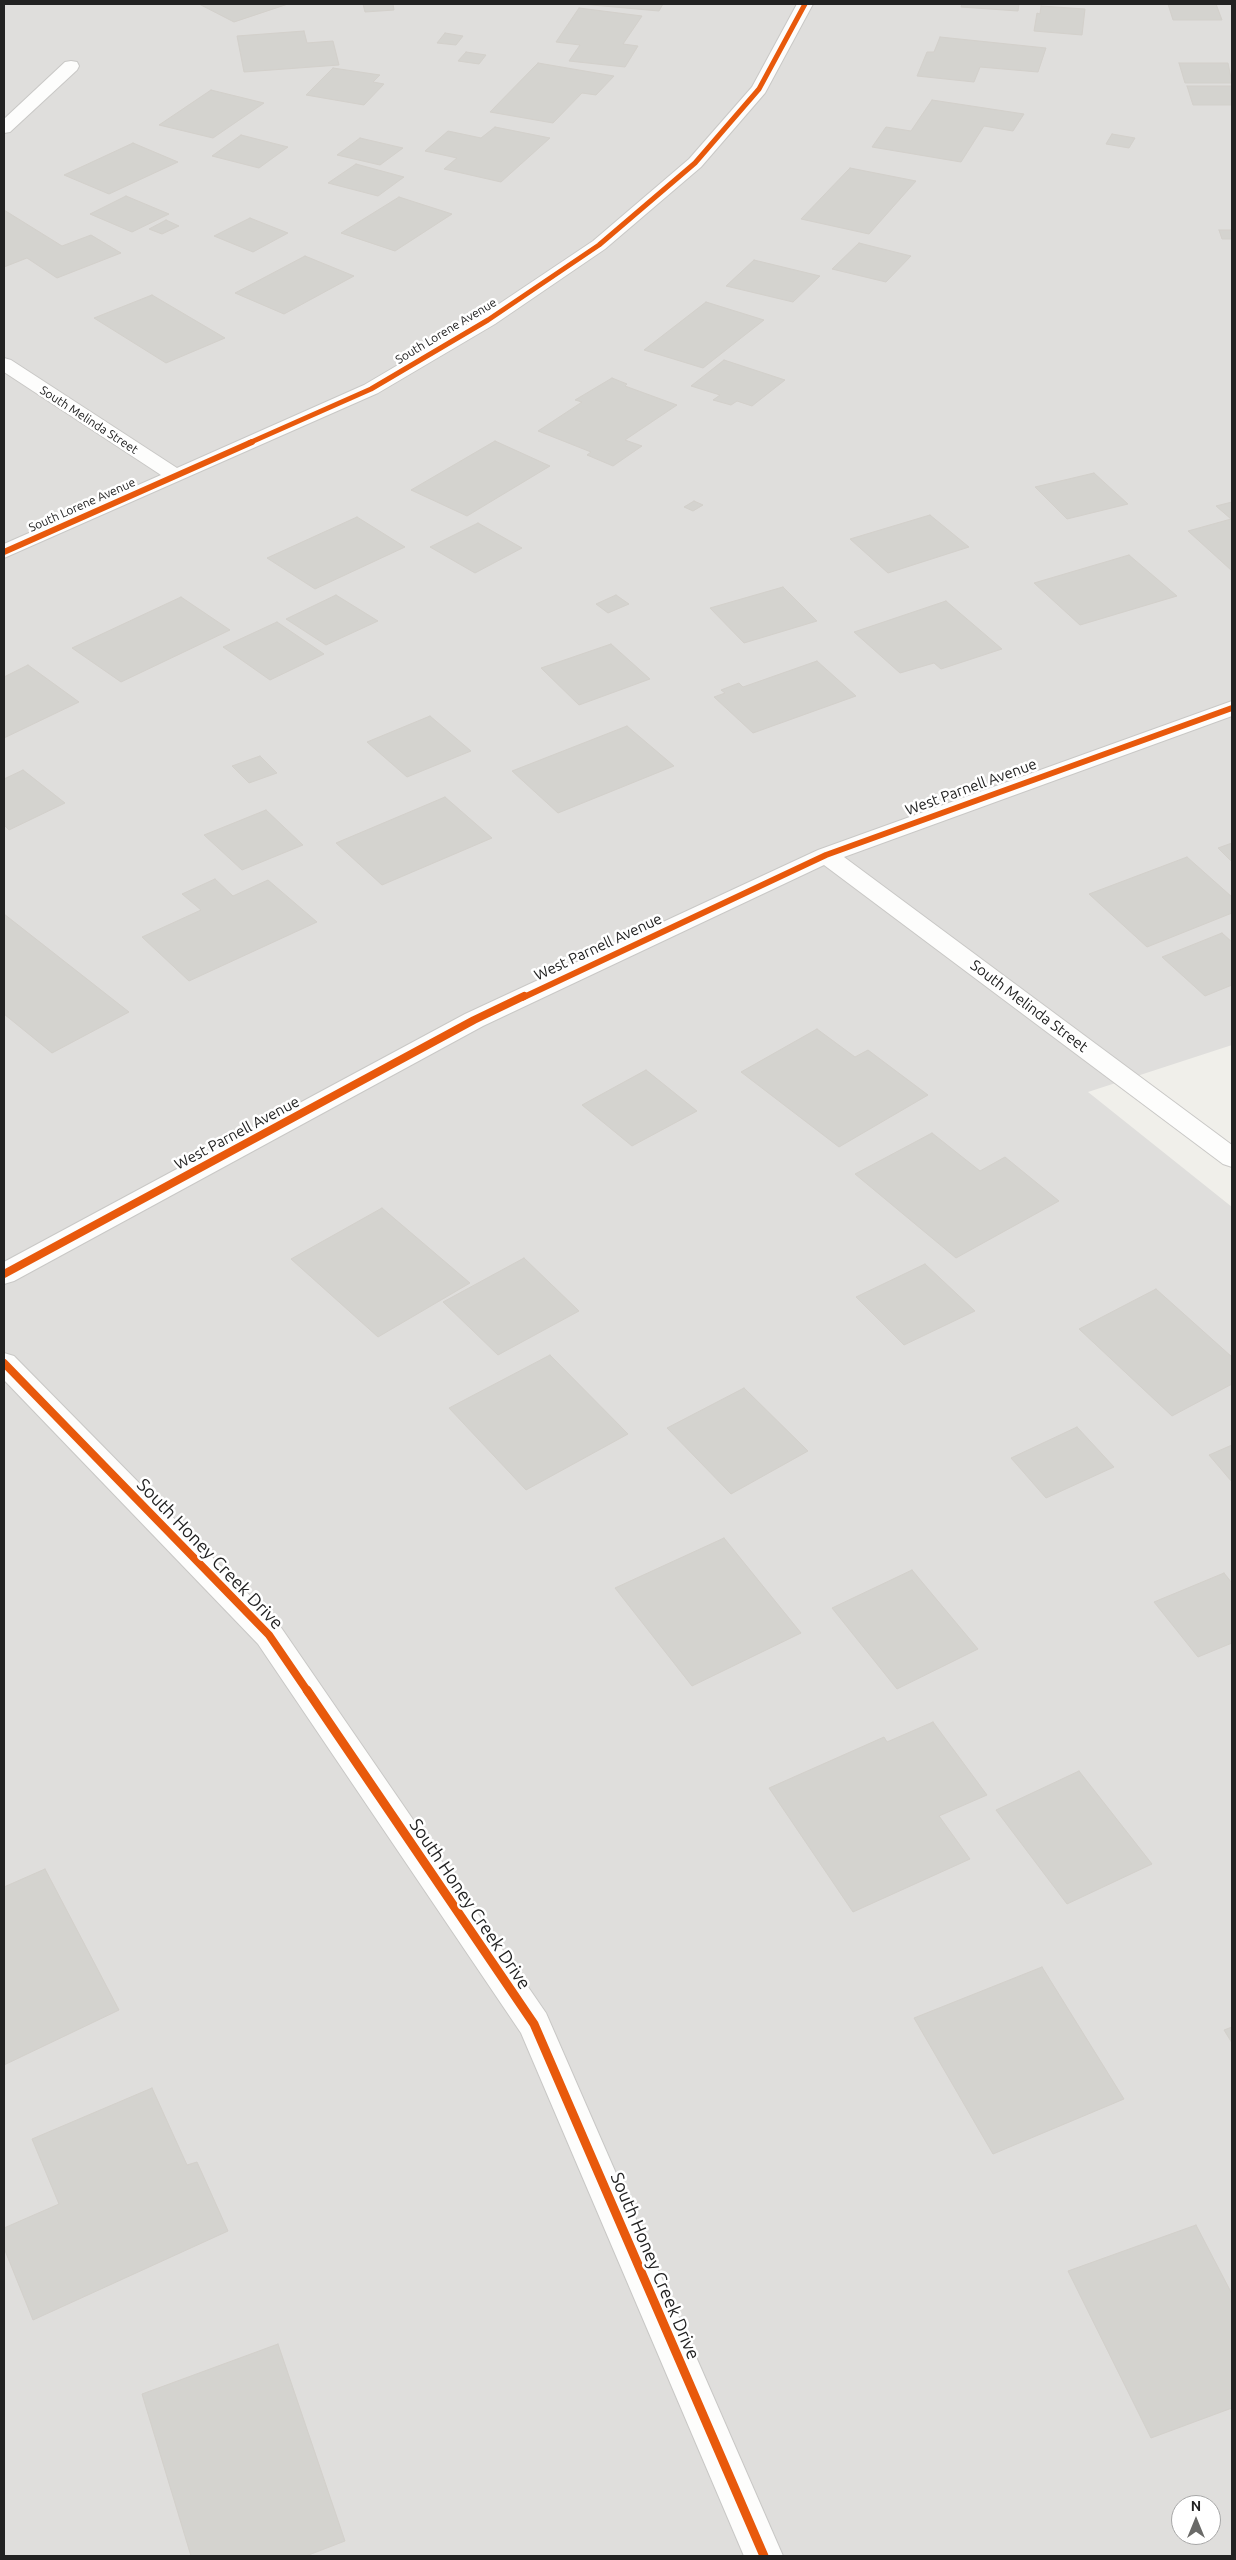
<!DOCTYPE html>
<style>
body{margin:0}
#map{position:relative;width:1236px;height:2560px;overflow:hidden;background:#f0efea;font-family:Ubuntu,sans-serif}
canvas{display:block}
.frame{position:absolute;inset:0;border:5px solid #222;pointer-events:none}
.north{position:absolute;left:1171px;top:2495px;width:50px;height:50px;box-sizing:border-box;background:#fff;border:1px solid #a7a7a7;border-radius:50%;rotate:0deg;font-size:14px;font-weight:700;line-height:20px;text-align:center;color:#222}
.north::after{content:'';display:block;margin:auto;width:18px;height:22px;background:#6a6a68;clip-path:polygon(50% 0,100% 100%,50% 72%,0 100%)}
</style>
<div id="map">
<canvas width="1236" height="2560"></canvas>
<div class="frame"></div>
<div class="north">N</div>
</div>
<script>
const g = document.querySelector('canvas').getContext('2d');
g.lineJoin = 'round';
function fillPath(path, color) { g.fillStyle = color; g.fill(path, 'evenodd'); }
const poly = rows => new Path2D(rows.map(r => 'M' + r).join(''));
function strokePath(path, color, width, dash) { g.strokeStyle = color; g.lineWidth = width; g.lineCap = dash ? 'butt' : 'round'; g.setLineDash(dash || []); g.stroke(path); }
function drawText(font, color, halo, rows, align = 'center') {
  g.font = font + ' Ubuntu,sans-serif'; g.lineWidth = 5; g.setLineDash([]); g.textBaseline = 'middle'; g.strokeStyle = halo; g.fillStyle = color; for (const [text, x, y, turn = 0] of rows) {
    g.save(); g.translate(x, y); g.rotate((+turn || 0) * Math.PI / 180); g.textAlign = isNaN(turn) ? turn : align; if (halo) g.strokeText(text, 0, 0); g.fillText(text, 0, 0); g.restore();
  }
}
fillPath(poly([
 [4,4,1232,4,1232,1045,1088,1092,1232,1207,1232,2556,4,2556],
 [1181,2505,1211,2505,1211,2535,1181,2535]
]), '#dfdedc');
const building = poly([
 [199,4,288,4,234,22,199,4],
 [363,4,393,4,394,10,365,12,363,4],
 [581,4,663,4,659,11,581,4],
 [962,4,1019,4,1018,11,961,7,962,4],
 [1168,4,1216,4,1222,20,1173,20,1168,4],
 [1041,6,1085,9,1082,35,1034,31,1037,13,1040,14,1041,6],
 [579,8,642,16,623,44,638,46,625,67,569,61,580,45,556,42,579,8],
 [304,31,307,43,333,41,339,65,244,72,237,36,304,31],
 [445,33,463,36,456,45,437,43,445,33],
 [940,37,1046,48,1038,72,980,67,974,82,917,76,927,52,934,52,940,37],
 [466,52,486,55,479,64,458,61,466,52],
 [538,63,614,76,596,95,582,93,553,123,490,112,538,63],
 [1179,63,1228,63,1232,83,1185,83,1179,63],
 [333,68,380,75,373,82,384,84,364,105,306,95,333,68],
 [1187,86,1232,86,1232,105,1193,105,1187,86],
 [211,90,264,103,213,138,159,125,211,90],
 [932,100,1024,114,1013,131,984,126,961,162,872,147,886,127,911,131,932,100],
 [495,127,550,138,501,182,444,169,457,158,425,151,448,131,481,138,495,127],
 [1112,134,1135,138,1129,148,1106,144,1112,134],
 [241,135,288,147,259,168,212,156,241,135],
 [360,138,403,148,380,165,337,155,360,138],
 [133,143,178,162,109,194,64,175,133,143],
 [356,164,404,177,378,196,328,183,356,164],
 [850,168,916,181,869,234,801,219,850,168],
 [126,196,169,214,132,232,90,214,126,196],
 [399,197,452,214,395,251,341,233,399,197],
 [4,210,62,246,91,235,121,253,57,278,27,258,4,267,4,210],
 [250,218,288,233,253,252,214,236,250,218],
 [166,220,179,226,162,234,149,229,166,220],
 [1219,230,1232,230,1232,239,1222,239,1219,230],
 [859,243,911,256,886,282,832,269,859,243],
 [305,256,354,276,284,314,235,293,305,256],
 [754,260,820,276,793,302,726,286,754,260],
 [152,295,225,338,166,363,94,318,152,295],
 [706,302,764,320,703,368,644,350,706,302],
 [724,360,785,380,752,406,737,401,731,405,713,400,720,395,691,386,724,360],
 [612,378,627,384,625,386,677,405,625,440,642,446,613,466,587,455,591,452,538,431,582,402,575,400,612,378],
 [495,441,550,466,467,516,411,490,495,441],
 [1094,473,1128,504,1067,519,1035,487,1094,473],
 [694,501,703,505,693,511,684,507,694,501],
 [1232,502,1232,570,1231,570,1188,531,1231,519,1216,506,1232,502],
 [930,515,969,547,888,573,850,539,930,515],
 [357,517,405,547,315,589,267,558,357,517],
 [478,523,522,548,475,573,430,547,478,523],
 [1129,555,1177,596,1080,625,1034,583,1129,555],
 [783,587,817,621,744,643,710,608,783,587],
 [336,595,378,621,326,645,286,619,336,595],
 [616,595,629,604,608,613,596,604,616,595],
 [181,597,230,630,121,682,72,648,181,597],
 [946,601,1002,649,941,669,934,663,900,673,854,632,946,601],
 [277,622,324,654,270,680,223,647,277,622],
 [611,644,650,679,579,705,541,668,611,644],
 [817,661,856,696,753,733,714,697,725,693,721,690,739,683,743,687,817,661],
 [28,665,79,702,4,738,4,677,28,665],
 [430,716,471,751,407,777,367,742,430,716],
 [627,726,674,766,558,813,512,771,627,726],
 [260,756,277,773,249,783,232,766,260,756],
 [23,770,65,803,9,830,4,825,4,779,23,770],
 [445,797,492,838,382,885,336,843,445,797],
 [266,810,303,845,242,870,204,835,266,810],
 [1232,843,1232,862,1218,848,1232,843],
 [1187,857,1232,897,1232,913,1147,947,1089,894,1187,857],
 [215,879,233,896,268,880,317,922,189,981,142,937,201,910,182,894,215,879],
 [4,914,129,1012,52,1053,4,1014,4,914],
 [1222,933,1232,942,1232,985,1205,996,1162,957,1222,933],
 [817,1029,855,1057,868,1050,928,1095,839,1147,741,1072,817,1029],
 [646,1070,697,1111,632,1146,582,1105,646,1070],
 [932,1133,980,1171,1005,1157,1059,1201,956,1258,855,1174,932,1133],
 [382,1208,470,1283,378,1337,291,1259,382,1208],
 [524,1258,579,1311,498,1355,443,1302,524,1258],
 [925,1264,975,1311,904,1345,856,1297,925,1264],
 [1156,1289,1232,1357,1232,1384,1172,1416,1079,1329,1156,1289],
 [550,1355,628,1434,526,1490,449,1408,550,1355],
 [744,1388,808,1451,731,1494,667,1428,744,1388],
 [1077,1427,1114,1467,1046,1498,1011,1458,1077,1427],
 [1232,1445,1232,1482,1209,1455,1232,1445],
 [724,1538,801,1633,692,1686,615,1588,724,1538],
 [912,1570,978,1649,897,1689,832,1608,912,1570],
 [1224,1573,1232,1583,1232,1643,1198,1657,1154,1602,1224,1573],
 [933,1722,987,1795,939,1816,970,1859,853,1912,769,1788,884,1737,887,1742,933,1722],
 [1079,1771,1152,1864,1067,1904,996,1810,1079,1771],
 [45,1869,119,2010,4,2065,4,1887,45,1869],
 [1042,1967,1124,2099,993,2154,914,2018,1042,1967],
 [1232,2027,1232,2043,1224,2030,1232,2027],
 [152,2088,187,2165,197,2162,228,2231,33,2320,4,2248,4,2228,59,2204,32,2139,152,2088],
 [1196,2225,1232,2294,1232,2408,1151,2438,1068,2271,1196,2225],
 [278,2344,345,2541,306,2556,191,2556,142,2394,278,2344]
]);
fillPath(building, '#d4d3cf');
strokePath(building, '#d3d0cb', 1);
const minor = poly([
 [797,4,813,4,765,93,701,167,605,249,495,324,378,393,4,558,4,544,161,475,4,372,4,358,11,360,177,468,364,385,481,316,593,241,689,159,752,87,797,4],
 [71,61,77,62,79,66,77,70,10,132,4,133,4,119,65,62,71,61],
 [1232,701,1232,716,844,857,1232,1145,1232,1167,1223,1164,824,865,483,1026,14,1281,4,1284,4,1262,465,1014,818,850,1232,701],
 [4,1353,14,1356,280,1626,546,2013,783,2556,744,2556,521,2033,258,1644,4,1380,4,1353]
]);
strokePath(minor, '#c9c8c6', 2);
fillPath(minor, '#fdfdfc');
strokePath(poly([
 [249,443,371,389,488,320,599,245,695,163,759,89,805,4]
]), '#e8590c', 5);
strokePath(poly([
 [4,552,252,442],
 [522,998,826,855,1232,708]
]), '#e8590c', 6);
strokePath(poly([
 [4,1274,474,1020,524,996],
 [4,1363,269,1635,308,1692]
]), '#e8590c', 8);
strokePath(poly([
 [307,1690,534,2024,764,2556]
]), '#e8590c', 9);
drawText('12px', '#222', '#fff', [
 ["South Lorene Avenue",446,331,-31],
 ["South Melinda Street",89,420,33],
 ["South Lorene Avenue",82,505,-24]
]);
drawText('15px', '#222', '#fff', [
 ["West Parnell Avenue",971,787,-20],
 ["West Parnell Avenue",598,947,-25],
 ["South Melinda Street",1029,1006,37],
 ["West Parnell Avenue",237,1133,-28]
]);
drawText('18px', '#222', '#fff', [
 ["South Honey Creek Drive",210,1554,46],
 ["South Honey Creek Drive",470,1904,56],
 ["South Honey Creek Drive",655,2266,67]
]);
</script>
